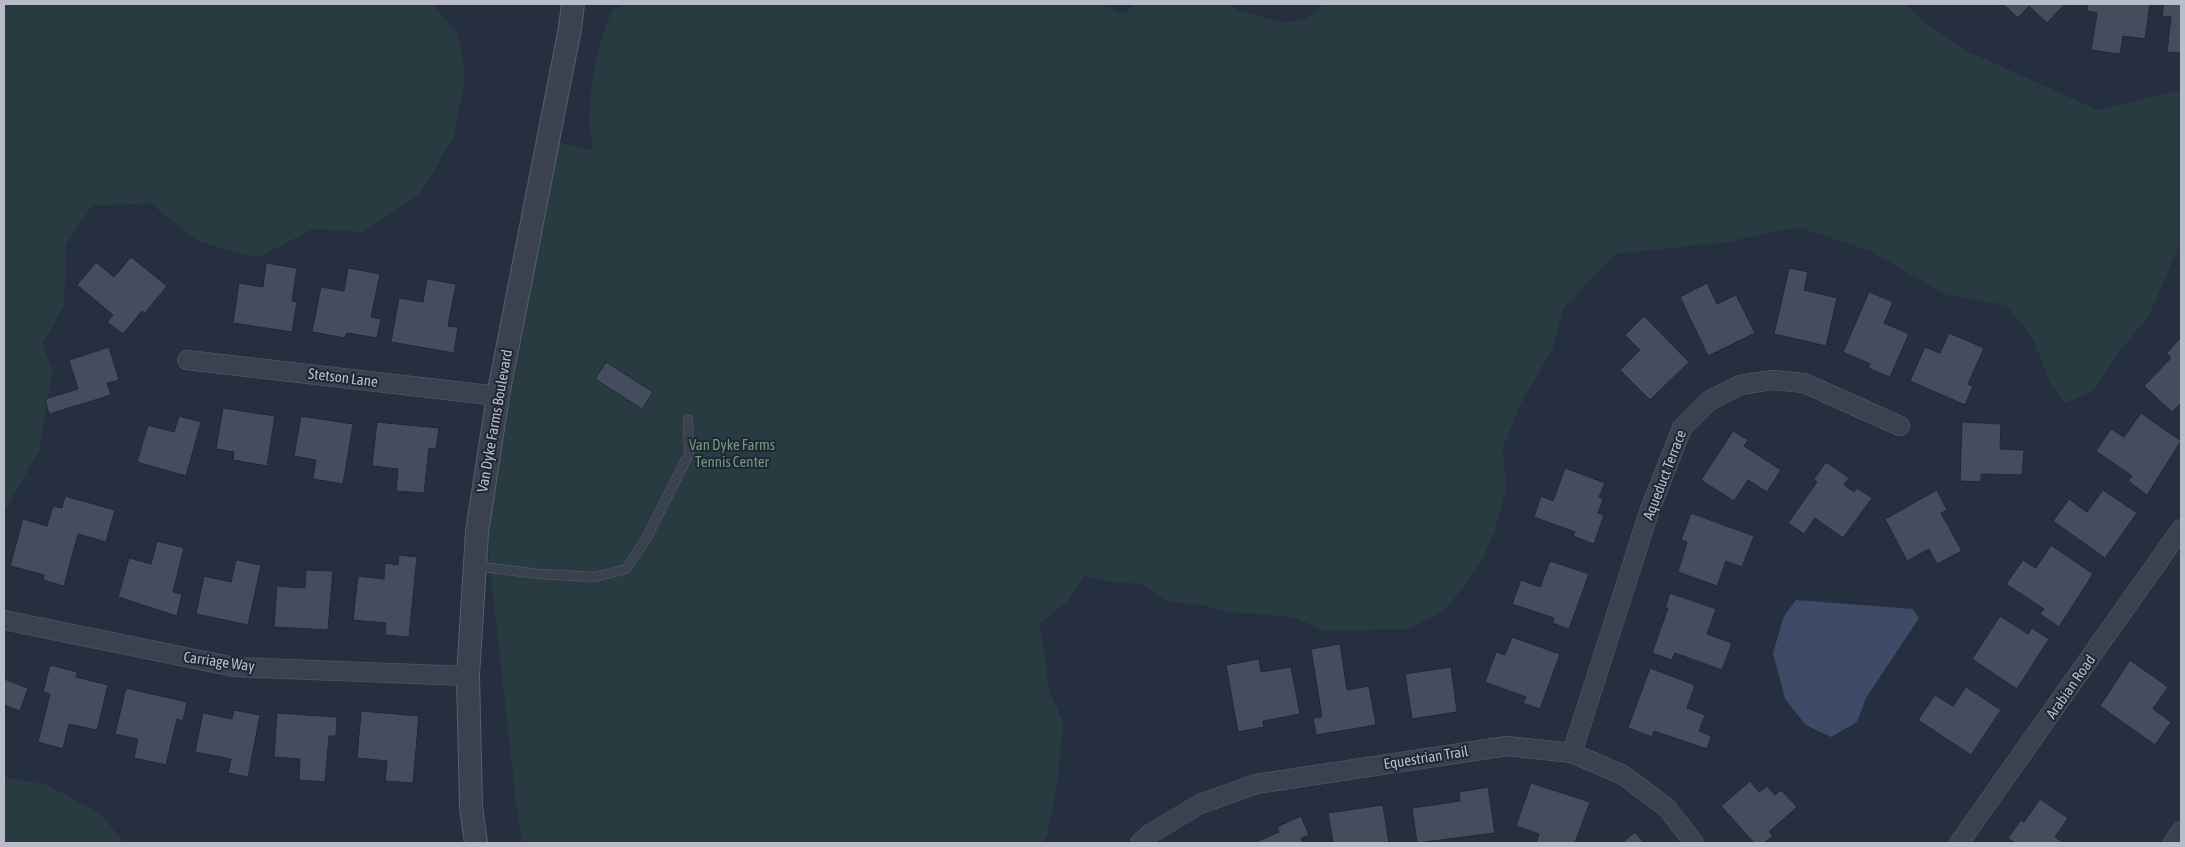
<!DOCTYPE html>
<style>
body{margin:0}
#map{position:relative;width:2185px;height:847px;overflow:hidden;background:#262f3f;font-family:"Asap Condensed",sans-serif}
canvas{display:block}
.frame{position:absolute;inset:0;border:5px solid #b7bcc9;pointer-events:none}
</style>
<div id="map">
<canvas width="2185" height="847"></canvas>
<div class="frame"></div>
</div>
<script>
const g = document.querySelector('canvas').getContext('2d');
g.lineJoin = 'round';
function fillPath(path, color) { g.fillStyle = color; g.fill(path, 'evenodd'); }
const poly = rows => new Path2D(rows.map(r => 'M' + r).join(''));
function strokePath(path, color, width, dash) { g.strokeStyle = color; g.lineWidth = width; g.lineCap = dash ? 'butt' : 'round'; g.setLineDash(dash || []); g.stroke(path); }
function drawText(font, color, halo, rows, align = 'center') {
  g.font = font + ' "Asap Condensed",sans-serif'; g.lineWidth = 4; g.setLineDash([]); g.textBaseline = 'middle'; g.strokeStyle = halo; g.fillStyle = color; for (const [text, x, y, turn = 0] of rows) {
    g.save(); g.translate(x, y); g.rotate((+turn || 0) * Math.PI / 180); g.textAlign = isNaN(turn) ? turn : align; if (halo) g.strokeText(text, 0, 0); g.fillText(text, 0, 0); g.restore();
  }
}
fillPath(poly([
 [4,4,432,4,458,34,465,77,454,137,419,195,361,232,313,229,257,258,197,241,150,203,92,206,66,245,64,306,42,344,53,371,39,451,4,512],
 [627,4,1099,4,1124,14,1134,4,1228,4,1238,10,1280,22,1304,20,1325,4,1905,4,1923,22,1969,52,2098,110,2181,90,2181,241,2149,316,2121,349,2093,391,2065,403,2051,385,2033,339,2006,305,1947,295,1870,251,1798,227,1728,242,1615,254,1563,309,1553,348,1520,405,1503,448,1506,490,1495,530,1481,562,1446,610,1408,629,1325,631,1293,617,1230,612,1202,605,1168,602,1143,584,1112,582,1084,576,1068,601,1040,623,1049,690,1063,722,1057,787,1047,835,1042,843,522,843,518,813,529,794,517,812,485,523,522,340,557,142,593,150,589,119,592,83,599,46,612,10],
 [4,777,47,785,101,814,124,843,4,843]
]), '#283b40');
fillPath(poly([
 [1796,600,1913,609,1919,618,1866,698,1857,722,1831,737,1806,725,1785,699,1773,653,1784,616]
]), '#3d4b67');
const building = poly([
 [2003,4,2065,4,2047,23,2029,6,2018,18,2003,4],
 [2088,4,2150,4,2145,39,2123,36,2120,54,2091,50,2097,13,2087,11,2088,4],
 [2164,4,2181,4,2181,53,2167,52,2171,17,2162,16,2164,4],
 [131,257,167,286,145,313,142,311,123,334,107,322,113,315,77,285,96,262,114,277,131,257],
 [266,263,297,268,292,301,297,302,292,332,233,323,239,283,263,287,266,263],
 [348,268,380,274,371,317,381,319,377,338,347,333,345,338,312,332,321,287,344,291,348,268],
 [1789,268,1808,272,1804,290,1837,298,1826,346,1774,334,1789,268],
 [427,279,456,284,448,326,458,327,454,353,391,342,399,298,423,302,427,279],
 [1707,283,1717,304,1736,295,1755,333,1708,356,1680,297,1707,283],
 [1869,292,1893,302,1884,323,1909,334,1890,377,1868,368,1870,364,1843,352,1869,292],
 [1644,316,1689,362,1650,400,1620,370,1640,350,1625,335,1644,316],
 [1949,333,1984,348,1968,384,1973,386,1965,405,1910,381,1925,347,1940,353,1949,333],
 [2181,337,2181,403,2172,412,2144,386,2171,358,2167,353,2181,337],
 [109,347,119,380,107,383,111,395,49,414,45,399,78,389,69,360,109,347],
 [606,362,653,392,642,409,595,379,606,362],
 [223,408,275,416,267,466,233,460,234,452,216,449,223,408],
 [2141,413,2181,441,2147,495,2128,481,2132,476,2096,451,2111,429,2124,437,2141,413],
 [179,416,201,422,186,476,137,462,148,425,174,432,179,416],
 [301,416,353,424,343,484,313,479,316,460,294,456,301,416],
 [377,422,439,428,436,449,429,448,424,493,396,491,398,469,372,466,377,422],
 [1962,422,2001,424,2000,449,2024,450,2022,475,1981,474,1981,482,1960,481,1962,422],
 [1733,431,1748,440,1744,446,1781,470,1767,492,1748,480,1734,501,1701,480,1733,431],
 [1826,462,1849,478,1844,485,1854,492,1857,488,1872,498,1843,538,1815,518,1804,534,1788,523,1817,482,1814,479,1826,462],
 [1565,468,1605,483,1599,497,1603,499,1598,513,1604,515,1594,544,1573,536,1575,532,1534,517,1541,496,1553,501,1565,468],
 [1937,490,1947,510,1941,513,1962,551,1937,564,1929,549,1907,561,1885,519,1937,490],
 [2103,490,2137,513,2105,558,2053,521,2069,499,2087,512,2103,490],
 [65,496,115,510,106,542,78,534,64,586,43,580,44,575,10,566,23,519,47,526,53,506,62,508,65,496],
 [1691,513,1754,536,1742,567,1726,561,1717,586,1678,572,1687,542,1681,540,1691,513],
 [157,541,184,548,173,592,182,594,177,616,118,597,129,558,151,564,157,541],
 [2051,545,2093,574,2059,627,2040,614,2044,609,2006,584,2023,560,2036,568,2051,545],
 [399,555,417,557,409,637,385,635,386,623,353,620,358,576,384,579,385,563,398,565,399,555],
 [236,560,261,565,248,625,196,614,204,576,231,582,236,560],
 [1550,561,1589,574,1569,629,1552,623,1554,618,1512,604,1521,580,1540,587,1550,561],
 [306,570,333,571,328,630,274,627,277,586,305,588,306,570],
 [1670,593,1716,609,1707,634,1732,643,1722,670,1675,653,1672,660,1652,653,1668,608,1665,608,1670,593],
 [2000,616,2028,634,2032,628,2049,639,2017,689,1972,659,2000,616],
 [1512,637,1560,654,1540,709,1523,703,1526,697,1485,682,1496,652,1505,655,1512,637],
 [1340,644,1347,690,1369,686,1376,725,1316,735,1313,718,1322,717,1311,649,1340,644],
 [1259,659,1261,672,1291,667,1300,714,1263,721,1264,727,1238,732,1226,665,1259,659],
 [2130,660,2168,687,2153,709,2171,722,2155,745,2100,706,2130,660],
 [50,665,77,672,76,677,108,685,97,730,69,724,63,749,38,742,50,694,43,692,50,665],
 [1451,667,1457,712,1412,719,1405,674,1451,667],
 [1650,668,1695,685,1687,708,1705,715,1699,731,1711,736,1707,749,1654,731,1652,737,1628,728,1650,668],
 [4,679,28,688,20,711,4,705,4,679],
 [1966,687,2001,710,1971,755,1918,720,1935,695,1953,706,1966,687],
 [126,688,187,702,183,721,177,719,166,765,134,758,138,739,115,734,126,688],
 [234,710,260,715,248,777,228,773,231,759,195,752,203,713,232,719,234,710],
 [361,711,419,716,413,783,385,781,387,761,357,758,361,711],
 [277,713,337,717,336,736,329,736,325,782,299,780,300,759,274,757,277,713],
 [1750,781,1759,792,1767,786,1775,795,1781,790,1797,807,1769,832,1773,836,1764,843,1754,843,1721,806,1750,781],
 [1531,783,1590,802,1575,843,1536,843,1539,834,1516,826,1531,783],
 [1488,787,1495,833,1417,843,1412,808,1460,801,1459,792,1488,787],
 [2040,799,2068,818,2055,837,2064,843,2015,843,2008,838,2021,820,2024,822,2040,799],
 [1383,805,1389,843,1333,843,1328,813,1383,805],
 [1301,816,1309,835,1301,838,1303,843,1254,843,1279,832,1277,827,1301,816],
 [1635,832,1644,843,1622,843,1635,832]
]);
fillPath(building, '#434d5e');
strokePath(building, '#212836', 1);
const service = poly([
 [475,566,539,574,595,577,626,569,646,539,689,454,688,420]
]);
const minor = poly([
 [187,360,498,396],
 [4,620,234,667,468,676],
 [1572,753,1650,509,1682,428,1709,401,1740,385,1772,380,1804,383,1900,426],
 [1140,843,1150,834,1200,804,1256,784,1507,746,1572,753,1623,775,1667,808,1694,843],
 [1959,843,2181,529],
 [2173,843,2181,831]
]);
const tertiary = poly([
 [476,843,471,806,468,676,477,532,498,396,570,28,573,4]
]);
strokePath(service, '#585f6c', 10);
strokePath(minor, '#585f6c', 20);
strokePath(tertiary, '#585f6c', 24);
strokePath(service, '#3a414f', 9);
strokePath(minor, '#3a414f', 19);
strokePath(tertiary, '#3a414f', 22);
drawText('15px', '#b7bcc9', '#1f2634', [
 ["Stetson Lane",343,378,7],
 ["Van Dyke Farms Boulevard",495,421,-80],
 ["Aqueduct Terrace",1665,475,-69],
 ["Carriage Way",219,662,8],
 ["Arabian Road",2071,687,-55],
 ["Equestrian Trail",1426,758,-9]
]);
drawText('15px', '#6f997c', '#1f2634', [
 ["Van Dyke Farms",732,445],
 ["Tennis Center",732,462]
]);
</script>
